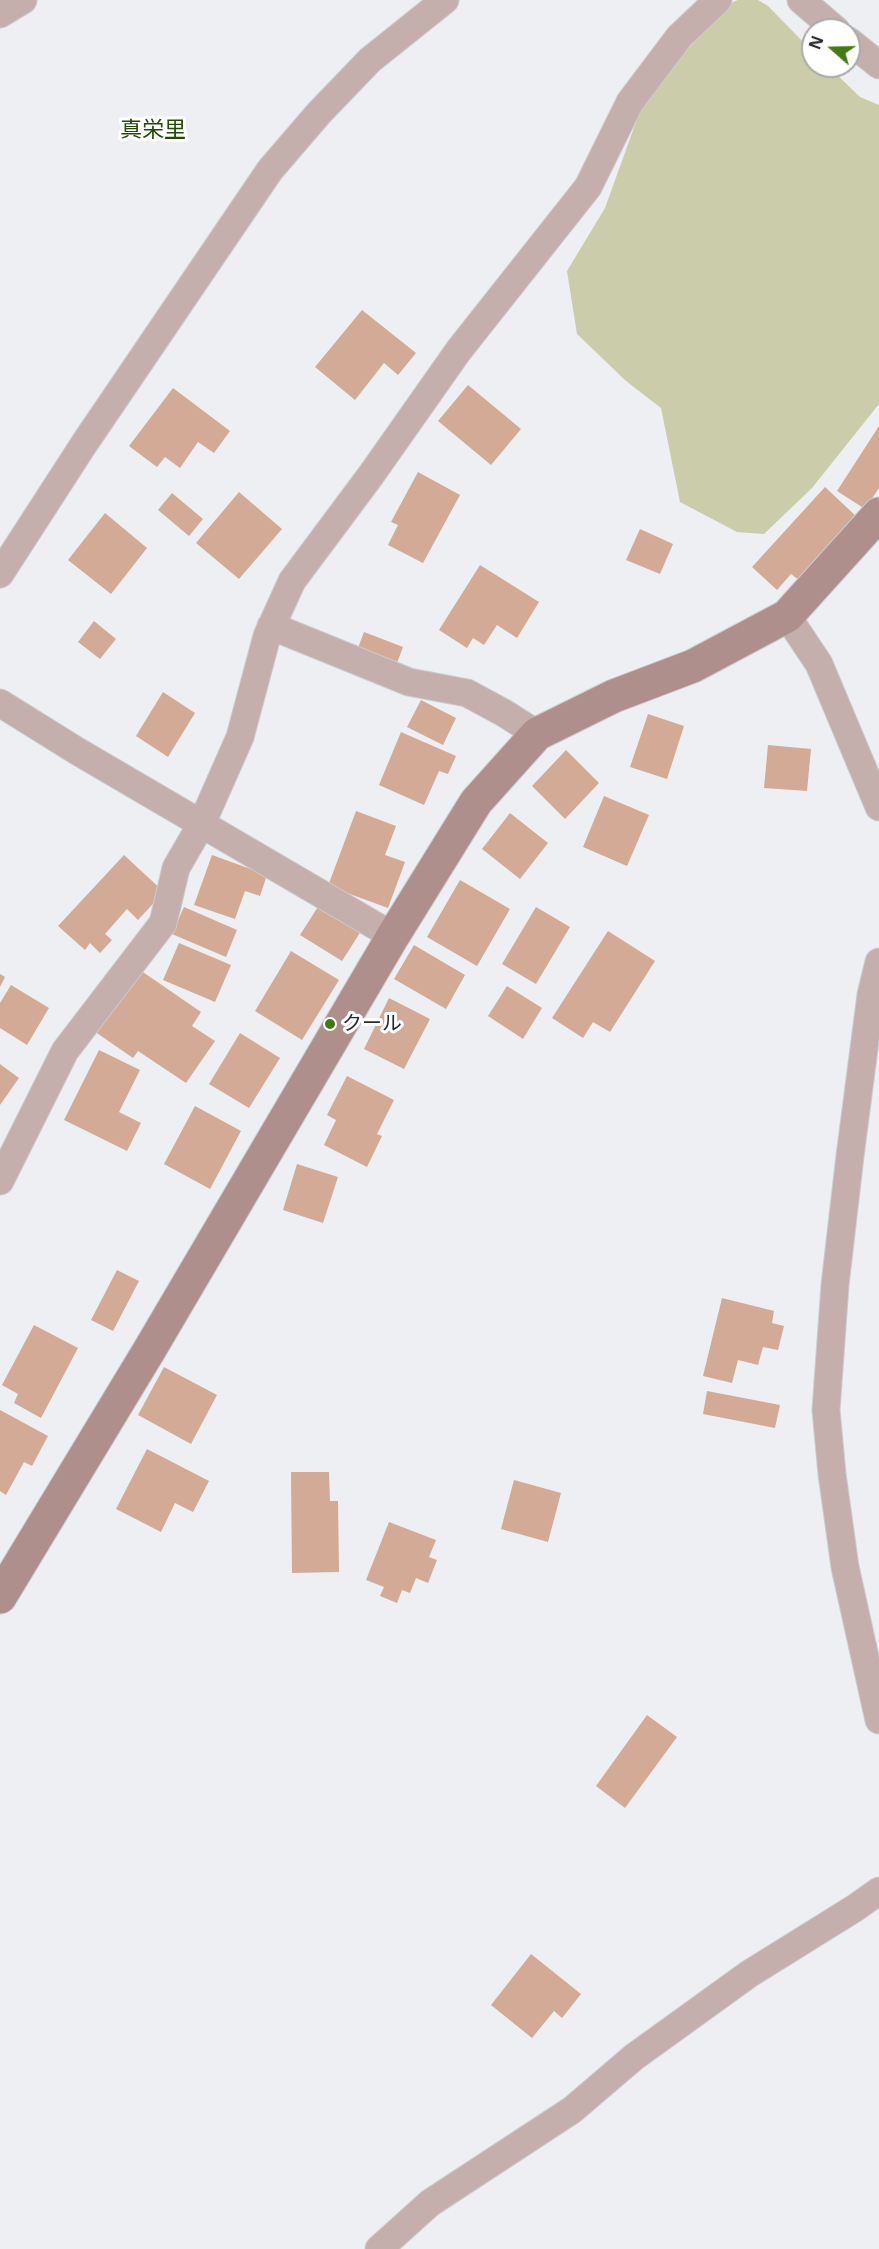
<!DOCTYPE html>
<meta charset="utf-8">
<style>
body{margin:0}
#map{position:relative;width:879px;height:2249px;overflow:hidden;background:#edeff3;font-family:"Noto Sans",sans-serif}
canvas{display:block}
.north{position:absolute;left:801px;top:18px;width:60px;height:60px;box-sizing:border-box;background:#fff;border:2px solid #a9aaaa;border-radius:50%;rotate:290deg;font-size:16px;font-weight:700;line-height:24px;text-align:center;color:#292a2b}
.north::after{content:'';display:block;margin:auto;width:21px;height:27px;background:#437b13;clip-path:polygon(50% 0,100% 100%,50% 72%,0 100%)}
</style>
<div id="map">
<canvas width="879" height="2249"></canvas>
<div class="north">N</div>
</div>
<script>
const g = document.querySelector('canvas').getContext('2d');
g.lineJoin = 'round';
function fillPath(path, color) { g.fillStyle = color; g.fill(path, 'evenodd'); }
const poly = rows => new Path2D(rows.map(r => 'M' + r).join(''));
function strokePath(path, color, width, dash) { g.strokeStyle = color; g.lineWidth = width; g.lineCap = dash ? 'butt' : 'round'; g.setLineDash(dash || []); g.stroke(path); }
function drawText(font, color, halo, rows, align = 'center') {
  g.font = font + ' "Noto Sans","Noto Sans JP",sans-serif'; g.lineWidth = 6; g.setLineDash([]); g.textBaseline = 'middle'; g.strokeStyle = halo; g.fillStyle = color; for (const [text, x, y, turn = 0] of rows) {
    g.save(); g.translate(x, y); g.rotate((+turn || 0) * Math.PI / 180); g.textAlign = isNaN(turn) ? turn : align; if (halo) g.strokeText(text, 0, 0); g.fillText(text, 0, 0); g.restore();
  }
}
fillPath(poly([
 [738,0,758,0,768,6,813,52,813,66,828,66,860,97,879,105,879,404,812,488,764,534,737,532,680,502,661,408,626,381,577,334,567,271,605,208,641,108,685,52,733,2]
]), '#cbcdaa');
fillPath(poly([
 [362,310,416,353,398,375,384,363,355,400,315,367],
 [468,385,521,429,491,465,438,421],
 [173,388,230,431,214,453,198,442,180,468,165,457,157,467,129,446],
 [879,426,879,488,865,509,837,491],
 [418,472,460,495,423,563,388,545,398,525,391,522],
 [825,487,858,518,800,581,791,574,777,590,752,567],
 [239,492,282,529,239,579,196,543],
 [172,493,203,519,189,536,158,510],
 [105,513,147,548,111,594,68,560],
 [640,529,673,544,660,574,626,560],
 [480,565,539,602,517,638,497,625,484,645,473,638,467,648,439,630],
 [94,621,116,639,100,659,78,642],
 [364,632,403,647,394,671,355,656],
 [163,692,195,713,168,757,136,736],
 [421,700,456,718,443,745,407,727],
 [648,714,684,726,667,779,630,767],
 [401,732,456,756,448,774,439,771,424,805,379,785],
 [768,745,811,749,807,791,764,788],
 [566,750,599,783,565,819,532,786],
 [604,796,649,815,627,866,583,847],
 [356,811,396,826,385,855,405,862,388,908,328,886],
 [510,813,548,843,520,879,482,849],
 [124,855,164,892,138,920,127,909,105,934,112,940,100,953,90,943,85,950,58,926],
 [212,855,267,875,260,896,245,891,235,919,194,905],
 [460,880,510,909,477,966,427,937],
 [321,902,363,928,342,961,300,935],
 [184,907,237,930,226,957,172,934],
 [536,907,570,927,536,984,502,964],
 [608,931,655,961,610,1032,593,1022,583,1038,552,1018],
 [179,943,231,965,215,1002,163,980],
 [414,945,465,975,446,1009,394,979],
 [291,951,339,980,302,1040,255,1011],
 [137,968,201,1012,192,1026,215,1041,186,1083,138,1051,133,1058,94,1031],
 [0,974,5,977,0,987],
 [11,985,49,1008,27,1045,0,1028,0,1003],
 [507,986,542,1008,523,1039,488,1016],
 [389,998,430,1019,404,1069,364,1049],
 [240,1033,280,1058,249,1108,209,1084],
 [99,1050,140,1070,119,1112,141,1123,127,1151,64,1120],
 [0,1064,19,1078,0,1105],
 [347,1076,394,1100,377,1134,382,1136,367,1167,324,1145,336,1120,327,1115],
 [195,1106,241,1131,210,1189,164,1164],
 [297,1164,338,1177,323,1223,283,1210],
 [117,1270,139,1281,113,1331,91,1320],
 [722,1298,774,1311,772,1323,784,1326,778,1350,763,1347,758,1365,738,1360,732,1383,703,1376],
 [34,1325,78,1348,41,1418,14,1403,18,1394,2,1385],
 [164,1367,217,1395,191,1444,138,1415],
 [707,1391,780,1405,775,1428,703,1414],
 [0,1410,48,1436,32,1466,24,1462,6,1495,0,1491],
 [147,1449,209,1481,193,1512,175,1503,161,1532,116,1509],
 [291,1472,329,1472,330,1501,338,1501,339,1572,292,1573],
 [514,1480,561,1493,548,1542,501,1529],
 [389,1522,436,1540,429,1557,437,1560,428,1583,416,1578,410,1593,402,1590,397,1603,380,1596,384,1587,366,1580],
 [647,1715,677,1737,625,1808,596,1786],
 [531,1954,581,1994,562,2018,554,2011,532,2038,491,2005]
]), '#d3aa95');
const street = poly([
 [801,0,836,30],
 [0,14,23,0],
 [849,41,879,65],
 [0,574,84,444,270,170,319,113,370,60,445,0],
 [787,616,819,664,879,807],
 [271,626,409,682,467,693,504,713,537,734],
 [0,703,77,751,393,936],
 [879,962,871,995,850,1156,835,1285,826,1410,832,1474,845,1567,879,1720],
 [0,1181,65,1051,163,923,176,868,202,823,240,737,267,636,292,581,371,475,459,350,588,187,630,102,679,37,718,0],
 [379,2249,430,2203,572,2110,634,2057,749,1974,855,1908,879,1891]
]);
const secondary = poly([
 [0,1597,150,1349,393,936,476,802,537,734,614,696,693,666,787,616,879,514]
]);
strokePath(street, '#cacccf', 29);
strokePath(secondary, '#cacccf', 35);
strokePath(street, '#c5afad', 27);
strokePath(secondary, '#af8f8c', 33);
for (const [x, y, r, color] of [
 [330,1024,6,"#437b13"]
]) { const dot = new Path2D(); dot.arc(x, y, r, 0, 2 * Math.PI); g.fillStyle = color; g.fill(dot); strokePath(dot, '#fff', 2); }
drawText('20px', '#292a2b', '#fff', [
 ["クール",342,1024]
], 'left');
drawText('22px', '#244806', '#fff', [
 ["真栄里",153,131]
]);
</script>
